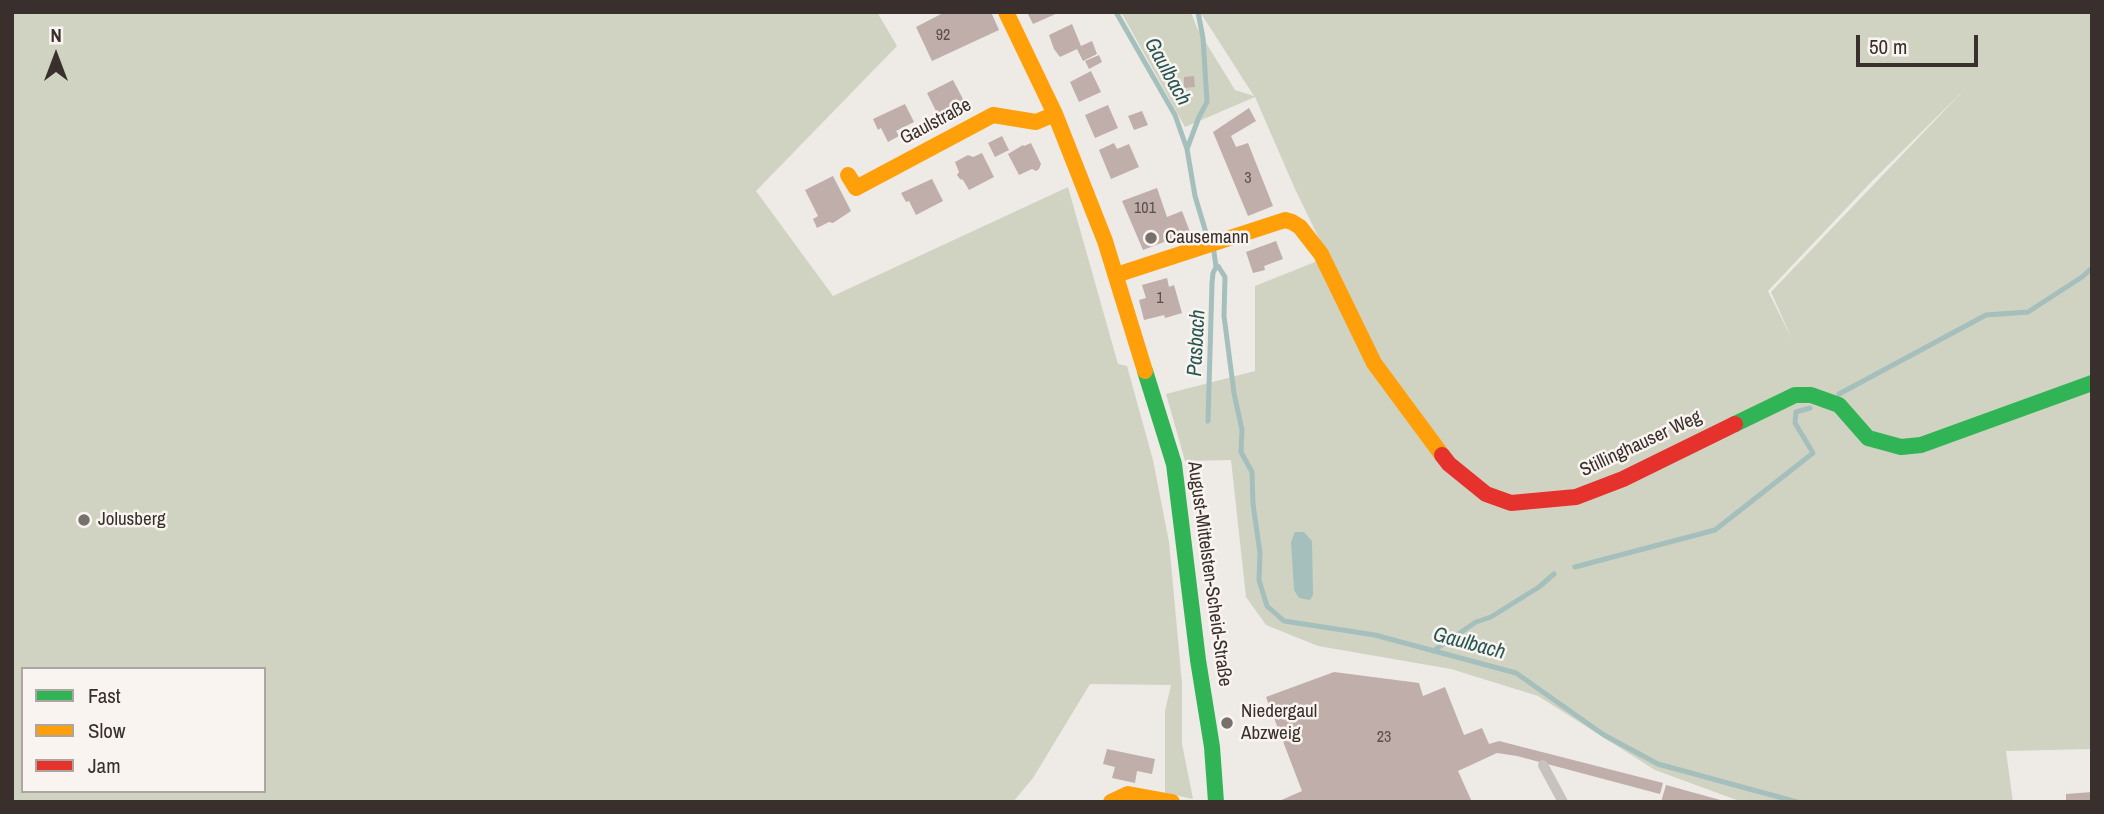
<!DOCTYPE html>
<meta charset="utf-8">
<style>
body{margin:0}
#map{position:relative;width:2104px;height:814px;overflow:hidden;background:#eeeae6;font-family:"Archivo Narrow",sans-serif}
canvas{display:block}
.frame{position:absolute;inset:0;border:14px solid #392f2c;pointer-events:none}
.legend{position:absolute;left:21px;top:667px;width:245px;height:126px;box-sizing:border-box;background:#f9f4ef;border:2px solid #aca5a1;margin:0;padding:9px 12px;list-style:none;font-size:21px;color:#392f2c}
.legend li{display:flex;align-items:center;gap:14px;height:35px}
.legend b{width:35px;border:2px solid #aca5a1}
.north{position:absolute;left:21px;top:21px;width:70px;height:70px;-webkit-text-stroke:5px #f9f4ef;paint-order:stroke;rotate:0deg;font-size:19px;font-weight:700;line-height:28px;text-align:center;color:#392f2c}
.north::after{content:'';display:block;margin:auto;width:24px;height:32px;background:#392f2c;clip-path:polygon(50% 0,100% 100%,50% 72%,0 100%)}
.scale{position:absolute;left:1856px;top:35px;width:122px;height:32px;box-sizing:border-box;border:4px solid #392f2c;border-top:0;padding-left:9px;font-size:21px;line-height:24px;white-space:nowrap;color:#392f2c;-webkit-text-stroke:5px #f9f4ef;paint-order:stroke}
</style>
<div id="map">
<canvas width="2104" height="814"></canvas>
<div class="frame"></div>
<ul class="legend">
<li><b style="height:9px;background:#30b455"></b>Fast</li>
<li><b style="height:9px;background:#ff9f0a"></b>Slow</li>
<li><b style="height:9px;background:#e5322d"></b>Jam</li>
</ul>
<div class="north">N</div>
<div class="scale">50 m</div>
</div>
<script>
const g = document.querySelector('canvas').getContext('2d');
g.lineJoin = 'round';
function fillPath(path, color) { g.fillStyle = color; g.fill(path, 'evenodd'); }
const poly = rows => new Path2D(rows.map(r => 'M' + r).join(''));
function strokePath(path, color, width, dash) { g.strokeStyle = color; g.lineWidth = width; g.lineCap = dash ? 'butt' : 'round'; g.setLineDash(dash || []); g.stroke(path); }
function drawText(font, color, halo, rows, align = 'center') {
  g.font = font + ' "Archivo Narrow",sans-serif'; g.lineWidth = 5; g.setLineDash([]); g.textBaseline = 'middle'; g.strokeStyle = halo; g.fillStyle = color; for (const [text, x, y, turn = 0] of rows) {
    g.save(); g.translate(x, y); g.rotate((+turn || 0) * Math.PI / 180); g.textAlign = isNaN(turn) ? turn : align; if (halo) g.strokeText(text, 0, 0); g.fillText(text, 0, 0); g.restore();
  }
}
fillPath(poly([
 [12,12,877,12,897,46,756,191,833,296,1068,187,1118,364,1127,366,1153,460,1169,542,1182,683,1182,744,1193,799,1165,793,1165,711,1171,685,1090,684,1033,778,1013,802,12,802],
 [23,669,264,669,264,791,23,791],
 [1121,12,1191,12,1197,28,1235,90,1254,96,1200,12,2092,12,2092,749,2006,751,2013,802,1742,802,1655,770,1538,696,1451,669,1318,646,1266,625,1246,597,1231,460,1185,461,1166,394,1255,371,1255,286,1320,260,1366,335,1295,189,1255,97,1185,127],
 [1965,89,1771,292,1792,339,1768,291,1874,179]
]), '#d1d3c2');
fillPath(poly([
 [1295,532,1304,532,1312,541,1313,595,1310,600,1299,598,1294,590,1291,542]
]), '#a4bfbc');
strokePath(poly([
 [1116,12,1175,115,1187,149],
 [1198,12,1203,38,1207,102,1199,117,1187,149,1195,196,1207,236],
 [1214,252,1216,267,1218,266,1225,277,1224,316,1234,393,1242,430,1241,452,1252,472,1253,504,1260,553,1259,580,1267,606,1284,621,1375,635,1516,673,1604,735,1658,764,1797,802],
 [1839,394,1986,315,2028,312,2082,277,2092,268],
 [1208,421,1212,283,1213,273,1216,267],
 [1575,567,1715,530,1813,453,1795,423,1796,412,1810,408],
 [1433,651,1476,622,1491,617,1539,587,1554,574]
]), '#a4bfbc', 5);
fillPath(poly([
 [945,12,991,12,999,30,932,61,916,27],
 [1027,12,1060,12,1033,24],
 [1072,24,1081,46,1092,41,1097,54,1083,61,1077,49,1060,57,1054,49,1049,35],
 [1099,55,1102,62,1089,69,1085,61],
 [1091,71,1101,92,1079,102,1070,82],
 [1194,76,1195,87,1184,88,1184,77],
 [953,80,965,103,939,117,927,93],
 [905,104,914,122,896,131,899,136,888,142,881,128,878,130,873,119],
 [1108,105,1118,128,1095,138,1085,115],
 [1249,108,1256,121,1231,136,1236,147,1248,143,1273,206,1248,216,1213,132],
 [1142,111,1148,125,1134,130,1128,116],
 [1002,136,1009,150,995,157,988,143],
 [1031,143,1041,164,1039,169,1036,171,1032,169,1019,175,1008,154,1023,145,1024,146],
 [1114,143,1117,149,1129,144,1139,167,1111,179,1099,150],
 [982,153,994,177,969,190,963,180,960,179,957,175,959,172,955,162,968,155,973,157],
 [833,176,851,211,833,223,829,222,817,228,813,219,818,216,805,190],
 [932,179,943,201,916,215,909,201,906,202,901,193],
 [1157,188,1167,217,1182,211,1190,232,1143,250,1122,201],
 [1276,241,1283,259,1264,266,1265,270,1253,273,1246,252],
 [1167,278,1169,287,1174,285,1182,313,1165,318,1164,315,1144,320,1139,300,1146,298,1142,285],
 [1334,672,1419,683,1423,696,1445,687,1464,735,1482,728,1489,744,1499,741,1663,783,1660,794,1517,756,1497,753,1458,771,1472,802,1277,802,1302,791,1266,697],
 [1107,749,1155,759,1152,774,1137,771,1135,783,1112,778,1115,767,1103,764],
 [1666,785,1724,801,1724,802,1661,802],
 [2092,792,2092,802,2066,802,2066,794]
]), '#c0aeaa');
strokePath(poly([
 [1543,765,1563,802]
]), '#c8c2be', 10);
strokePath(poly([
 [1145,371,1174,464,1198,660,1212,747,1216,802],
 [1735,424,1795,395,1811,395,1839,405,1868,438,1901,447,1921,445,2092,383]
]), '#30b455', 16);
strokePath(poly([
 [1006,12,1055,114,1105,241,1145,371],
 [848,175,856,188,993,115,1036,122,1055,114],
 [1116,275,1285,220,1292,222,1300,227,1321,254,1374,363,1442,455],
 [1111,802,1128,794,1172,802]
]), '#ff9f0a', 16);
strokePath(poly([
 [1442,455,1449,464,1486,494,1511,503,1576,497,1623,479,1735,424]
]), '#e5322d', 16);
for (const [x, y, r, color] of [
 [1151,238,7,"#78706d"],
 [84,520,7,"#78706d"],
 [1227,723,7,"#78706d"]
]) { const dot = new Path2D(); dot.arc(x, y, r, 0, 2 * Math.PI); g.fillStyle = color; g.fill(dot); strokePath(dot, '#f9f4ef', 2.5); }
drawText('16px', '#5b4f4c', null, [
 ["92",943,36],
 ["3",1248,179],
 ["101",1145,209],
 ["1",1160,299],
 ["23",1384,738]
]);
drawText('19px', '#392f2c', '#f9f4ef', [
 ["Gaulstraße",936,122,-28],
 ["Stillinghauser Weg",1641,444,-25],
 ["August-Mittelsten-Scheid-Straße",1209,574,82]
]);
drawText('19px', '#392f2c', '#f9f4ef', [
 ["Causemann",1165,238],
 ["Jolusberg",98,520],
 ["Niedergaul",1241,712],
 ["Abzweig",1241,734]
], 'left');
drawText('italic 21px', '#265755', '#f9f4ef', [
 ["Gaulbach",1167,72,61],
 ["Pasbach",1197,343,-87],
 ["Gaulbach",1469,644,15]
]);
</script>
